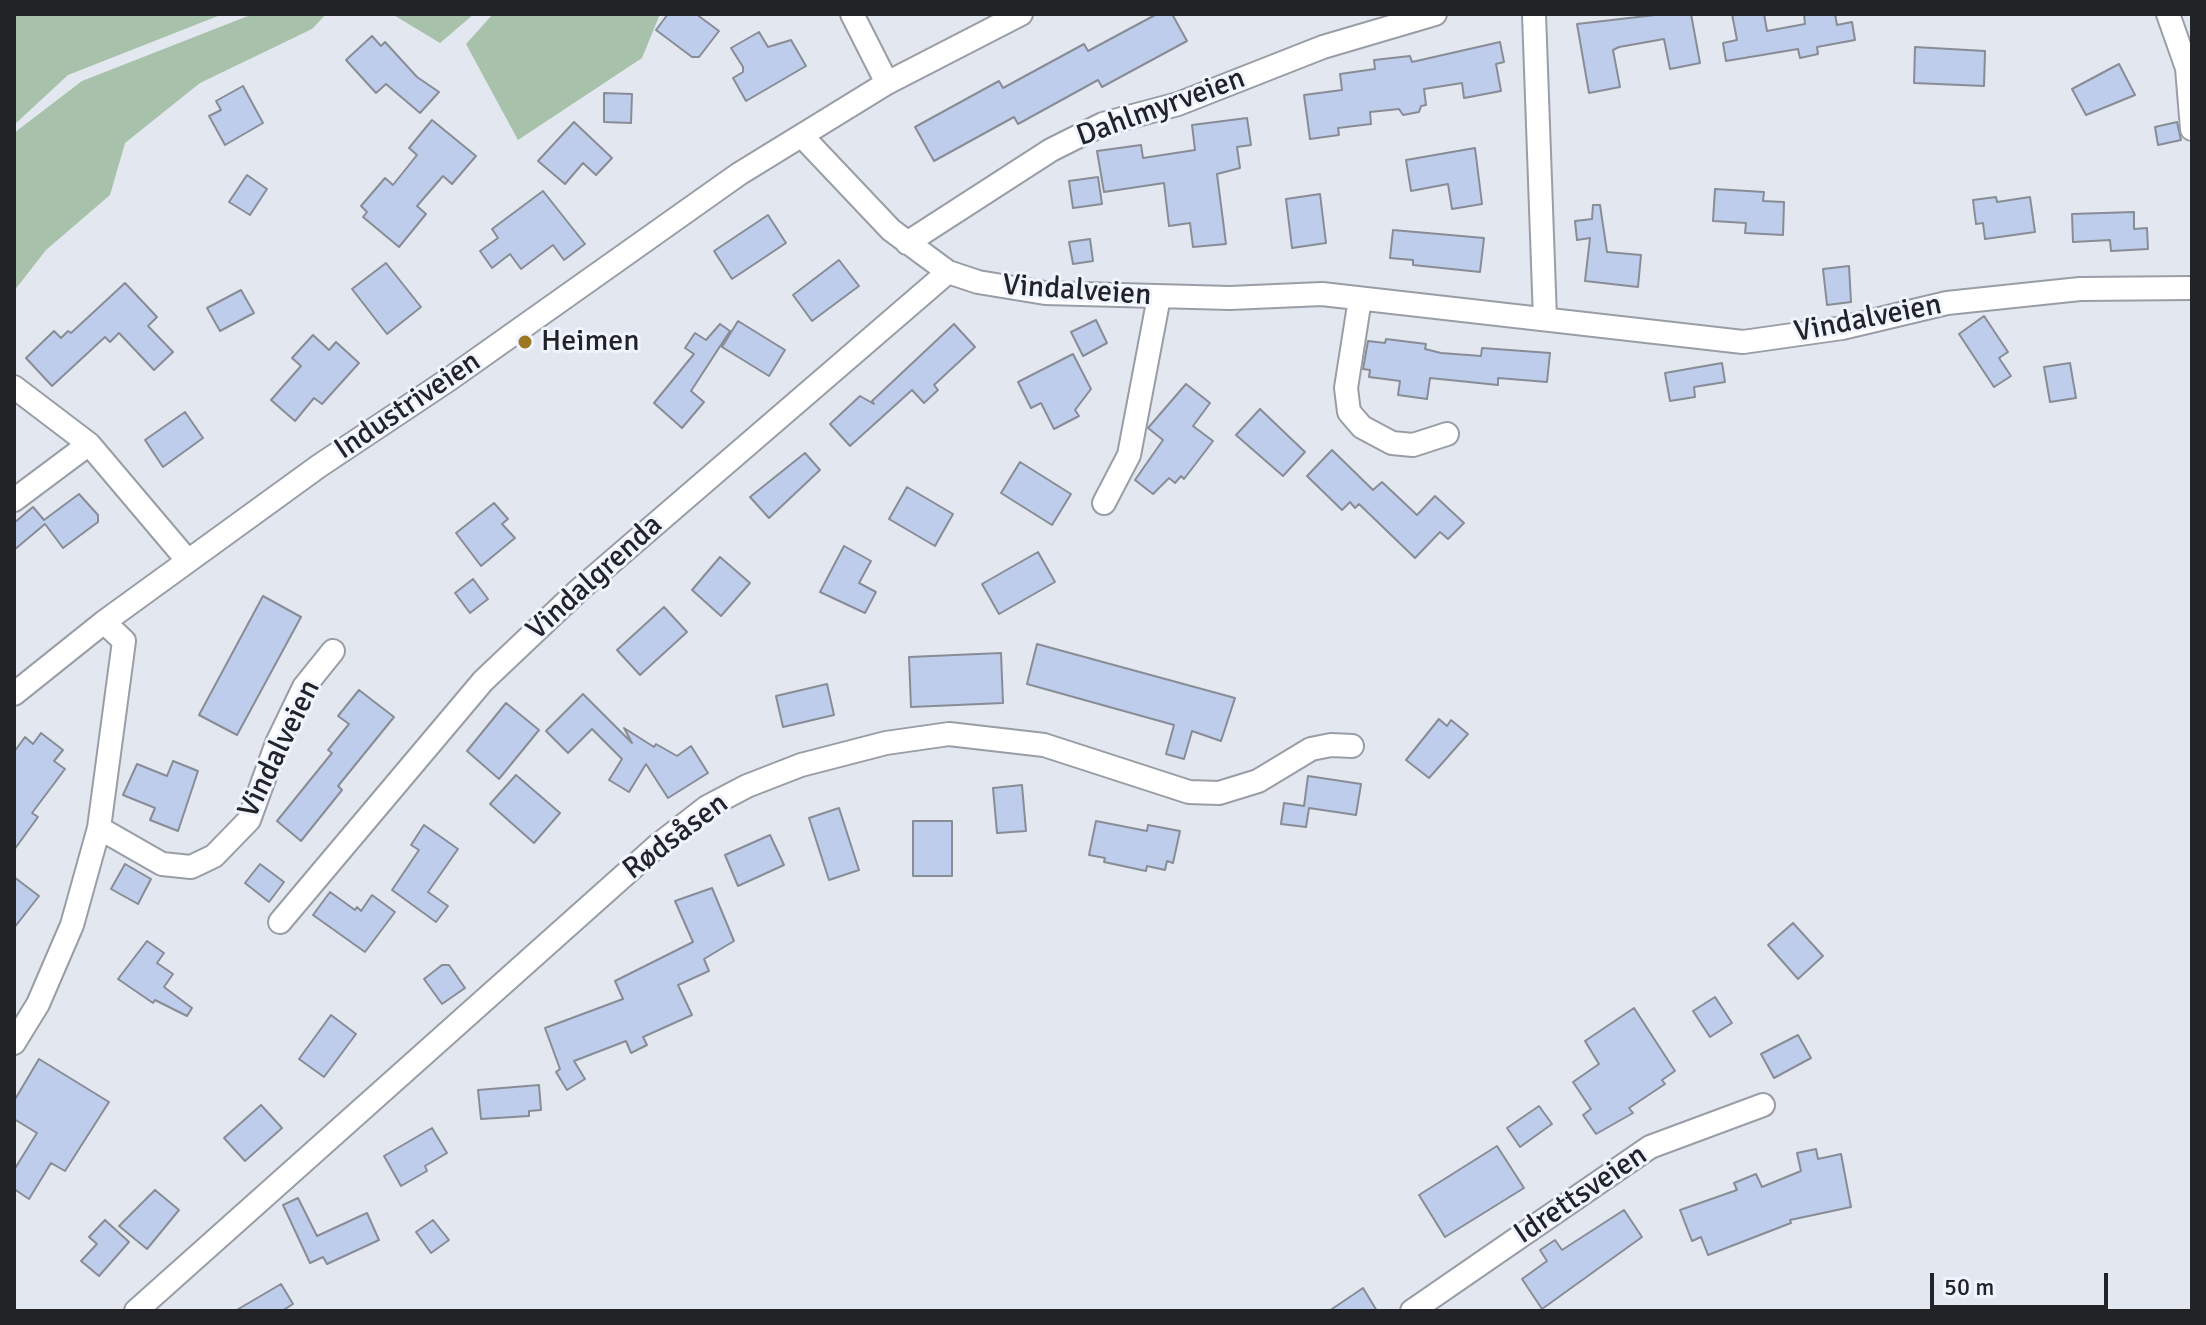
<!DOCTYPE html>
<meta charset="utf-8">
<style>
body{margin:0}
#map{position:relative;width:2206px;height:1325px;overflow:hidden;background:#e2e7f0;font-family:Signika,sans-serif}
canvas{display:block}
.frame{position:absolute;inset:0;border:16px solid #212327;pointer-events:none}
.scale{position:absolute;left:1930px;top:1273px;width:178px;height:36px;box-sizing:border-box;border:4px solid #212327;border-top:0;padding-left:10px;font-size:24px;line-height:28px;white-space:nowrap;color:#212327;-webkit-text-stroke:6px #eff4fe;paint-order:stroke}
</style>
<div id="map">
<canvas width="2206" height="1325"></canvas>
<div class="frame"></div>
<div class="scale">50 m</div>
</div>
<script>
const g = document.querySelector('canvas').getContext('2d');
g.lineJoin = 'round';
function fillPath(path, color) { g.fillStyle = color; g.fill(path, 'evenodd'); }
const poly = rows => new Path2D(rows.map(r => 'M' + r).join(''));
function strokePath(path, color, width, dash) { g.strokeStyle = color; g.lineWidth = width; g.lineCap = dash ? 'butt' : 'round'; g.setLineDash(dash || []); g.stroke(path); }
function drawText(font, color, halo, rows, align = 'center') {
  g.font = font + ' Signika,sans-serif'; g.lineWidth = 6; g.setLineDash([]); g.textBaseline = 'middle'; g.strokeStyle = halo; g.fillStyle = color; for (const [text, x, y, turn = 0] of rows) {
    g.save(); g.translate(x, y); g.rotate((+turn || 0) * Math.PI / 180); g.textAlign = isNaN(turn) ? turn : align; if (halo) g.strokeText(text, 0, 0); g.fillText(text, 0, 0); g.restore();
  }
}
fillPath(poly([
 [14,14,223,14,68,75,14,125],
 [253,14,326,14,312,29,200,83,125,143,110,195,46,250,14,291,14,133,82,81],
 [392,14,474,14,440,43],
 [493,14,660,14,642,58,518,140,466,44]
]), '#a8c1aa');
const building = poly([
 [668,14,696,14,719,31,699,57,692,57,656,30,668,14],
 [1157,14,1172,14,1187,41,1102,87,1098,80,1018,124,1014,117,934,161,915,127,999,81,1003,88,1084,44,1088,51,1157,14],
 [1664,14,1691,14,1700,63,1670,69,1664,39,1619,47,1613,50,1620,87,1589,93,1577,24,1664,14],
 [1732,14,1764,14,1767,31,1805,24,1804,14,1835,14,1837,25,1852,22,1855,40,1817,47,1818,54,1800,58,1798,49,1726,61,1723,43,1737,40,1732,14],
 [759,32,768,47,791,40,806,66,746,101,733,78,743,72,743,67,731,48,759,32],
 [372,36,381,46,385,42,417,77,439,92,420,113,386,84,376,93,346,60,372,36],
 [1500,42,1504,62,1496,64,1501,91,1464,98,1462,83,1424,89,1426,105,1421,106,1419,112,1403,115,1399,109,1370,112,1371,124,1338,128,1339,135,1310,139,1304,95,1342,90,1340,74,1375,69,1374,60,1410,56,1412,62,1500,42],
 [1915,47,1985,51,1984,86,1914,83,1915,47],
 [2119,64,2135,95,2086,115,2072,89,2119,64],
 [243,86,263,123,225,145,209,116,221,110,216,101,243,86],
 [604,93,632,94,631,123,604,122,604,93],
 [1247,118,1251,145,1237,147,1240,168,1217,174,1226,244,1193,247,1190,223,1169,226,1164,183,1104,192,1097,151,1141,145,1143,158,1195,150,1192,125,1247,118],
 [432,120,476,156,452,184,443,176,417,206,426,214,399,247,363,217,367,212,361,206,385,178,393,185,417,155,409,148,432,120],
 [574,122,612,158,596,175,583,163,565,184,538,161,574,122],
 [2177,122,2181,140,2158,145,2155,127,2177,122],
 [1475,148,1482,204,1452,209,1448,184,1411,191,1406,160,1475,148],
 [247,175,267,189,250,215,229,202,247,175],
 [1098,177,1102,204,1073,208,1069,181,1098,177],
 [1715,189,1764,192,1763,201,1784,202,1783,235,1745,233,1746,223,1713,221,1715,189],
 [543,191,585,244,564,260,553,245,521,269,510,254,492,268,480,251,498,238,492,229,543,191],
 [1320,194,1326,243,1292,248,1286,199,1320,194],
 [1996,197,1997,202,2030,197,2035,232,1985,239,1983,223,1976,224,1973,200,1996,197],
 [1593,205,1600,205,1607,252,1641,255,1638,287,1585,281,1590,238,1577,240,1575,221,1592,219,1593,205],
 [2134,212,2134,229,2147,228,2148,249,2111,251,2110,240,2073,242,2072,214,2134,212],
 [768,215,786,243,732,279,714,251,768,215],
 [1393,230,1484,238,1480,272,1413,265,1413,260,1390,258,1393,230],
 [1090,239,1093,261,1073,264,1069,242,1090,239],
 [839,260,859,286,812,321,793,295,839,260],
 [386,263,421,307,387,334,352,289,386,263],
 [1849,266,1851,302,1827,305,1823,269,1849,266],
 [125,283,157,317,148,326,173,352,154,370,119,333,110,342,105,337,52,386,26,358,54,331,61,338,68,331,71,333,125,283],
 [241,290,254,313,220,331,207,308,241,290],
 [1984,316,2008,352,1999,358,2011,376,1994,387,1959,334,1984,316],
 [1096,320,1107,343,1083,356,1071,332,1096,320],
 [738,321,785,350,769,376,722,347,738,321],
 [720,324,730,331,691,391,704,402,682,428,654,403,694,354,685,348,695,333,706,340,720,324],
 [954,324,975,347,934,385,938,390,924,403,912,390,850,446,830,424,860,396,874,404,872,401,954,324],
 [313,335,329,350,336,342,359,363,322,404,314,398,295,421,271,400,301,366,292,358,313,335],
 [1386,339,1426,344,1425,349,1441,353,1481,356,1482,348,1550,353,1547,382,1498,378,1498,385,1430,378,1427,399,1398,395,1400,381,1369,377,1370,370,1363,369,1368,341,1385,343,1386,339],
 [1073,354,1091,389,1075,410,1079,416,1054,429,1041,403,1031,408,1018,382,1073,354],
 [1722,363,1725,382,1694,387,1695,397,1670,401,1665,373,1722,363],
 [2070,363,2076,398,2050,402,2044,367,2070,363],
 [1186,384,1210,403,1193,426,1213,441,1184,479,1181,476,1175,483,1169,478,1153,494,1135,480,1163,440,1148,428,1186,384],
 [1260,409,1305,452,1283,476,1236,435,1260,409],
 [185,412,203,438,163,467,145,440,185,412],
 [1332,450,1373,490,1382,482,1417,515,1435,496,1464,523,1448,539,1440,532,1415,558,1359,504,1355,508,1350,502,1342,510,1307,476,1332,450],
 [805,453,820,470,769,518,750,497,805,453],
 [1020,462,1071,494,1052,525,1001,493,1020,462],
 [907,487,953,514,935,546,889,519,907,487],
 [79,494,98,515,98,522,63,548,45,524,14,550,14,523,33,507,44,520,79,494],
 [494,503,508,519,502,524,515,538,481,566,456,533,494,503],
 [844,546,871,561,859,583,876,592,865,613,820,592,844,546],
 [1038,552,1055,582,999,614,982,584,1038,552],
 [720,557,750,583,721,616,692,590,720,557],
 [473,579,488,599,470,613,455,593,473,579],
 [263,596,301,617,237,735,199,715,263,596],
 [664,607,687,632,640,675,617,650,664,607],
 [1037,644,1235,698,1221,741,1192,731,1184,759,1166,754,1174,725,1027,684,1037,644],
 [1001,653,1003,703,911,707,909,657,1001,653],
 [827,684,834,715,783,727,776,696,827,684],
 [359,690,394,717,338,786,342,790,301,841,277,821,332,753,328,750,349,724,338,716,359,690],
 [583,694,632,743,624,728,654,747,656,744,677,756,691,746,708,773,668,798,646,764,629,792,609,780,622,759,592,729,568,753,546,731,583,694],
 [506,703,539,730,499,779,467,751,506,703],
 [1439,719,1447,726,1451,720,1468,734,1429,778,1406,760,1439,719],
 [41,733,63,750,54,761,65,769,32,813,38,817,14,850,14,752,25,737,33,744,41,733],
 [173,761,198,771,178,831,150,820,155,808,123,795,137,764,167,776,173,761],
 [516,775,560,813,534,843,490,804,516,775],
 [1308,776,1361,784,1356,815,1309,808,1306,827,1281,824,1284,803,1304,806,1308,776],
 [1022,785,1026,831,997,833,993,788,1022,785],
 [839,808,859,870,829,880,809,818,839,808],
 [913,821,952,821,952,876,913,876,913,821],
 [1096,821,1147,831,1148,825,1180,831,1173,863,1167,861,1165,870,1147,866,1146,871,1104,862,1105,858,1089,855,1096,821],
 [424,825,458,849,428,892,448,906,436,922,392,890,419,850,411,845,424,825],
 [770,835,784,865,738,886,725,855,770,835],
 [125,864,151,879,138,904,111,889,125,864],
 [260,864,284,882,269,902,245,883,260,864],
 [14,877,39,896,14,928,14,877],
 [712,888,734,941,704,959,709,971,678,985,692,1015,643,1037,647,1045,631,1053,626,1041,574,1061,585,1079,567,1090,556,1072,560,1069,545,1028,623,999,615,981,693,942,675,901,712,888],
 [330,892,355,910,357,907,361,911,372,895,395,912,365,952,313,915,330,892],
 [1793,923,1823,956,1798,979,1768,945,1793,923],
 [147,941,164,953,157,963,173,974,164,987,192,1008,187,1016,155,1000,153,1003,118,979,147,941],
 [442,965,449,965,465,988,442,1004,424,979,442,965],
 [1715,997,1732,1023,1710,1037,1693,1011,1715,997],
 [1634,1008,1675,1071,1662,1080,1665,1084,1629,1108,1633,1113,1596,1134,1583,1115,1591,1109,1573,1082,1599,1064,1585,1041,1634,1008],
 [331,1015,356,1034,324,1077,299,1059,331,1015],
 [1798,1035,1811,1058,1774,1078,1761,1054,1798,1035],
 [39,1059,109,1102,65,1171,51,1163,29,1199,14,1189,14,1170,37,1133,14,1119,14,1101,39,1059],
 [539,1085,541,1110,529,1111,529,1116,481,1119,478,1090,539,1085],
 [261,1105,282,1128,245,1161,224,1138,261,1105],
 [1539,1106,1552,1124,1520,1147,1507,1128,1539,1106],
 [432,1128,447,1153,425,1166,427,1171,401,1186,384,1156,432,1128],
 [1497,1146,1524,1188,1445,1237,1419,1195,1497,1146],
 [1816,1149,1818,1159,1841,1154,1851,1207,1790,1220,1791,1223,1708,1255,1701,1237,1692,1241,1680,1210,1737,1190,1734,1183,1756,1174,1762,1187,1801,1171,1797,1153,1816,1149],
 [155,1190,179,1210,147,1249,119,1226,155,1190],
 [298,1198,317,1236,367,1213,379,1240,327,1264,323,1257,310,1263,283,1205,298,1198],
 [1624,1210,1642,1237,1542,1309,1522,1279,1547,1261,1540,1250,1555,1240,1562,1250,1624,1210],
 [105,1220,129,1242,99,1276,81,1261,97,1244,89,1237,105,1220],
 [433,1220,449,1240,431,1253,416,1232,433,1220],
 [281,1284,293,1304,282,1311,235,1311,281,1284],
 [1363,1288,1377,1311,1329,1311,1363,1288]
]);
fillPath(building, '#bfcded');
strokePath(building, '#888c95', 2);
const minor = poly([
 [852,14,887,83],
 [1534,14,1545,319],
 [2168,14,2187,68,2192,129],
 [802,136,891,230,948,272,978,282,1045,293,1230,298,1322,294,1743,342,1842,328,1947,303,2080,289,2192,288],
 [907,243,1051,150,1103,124,1178,104,1323,47,1435,14],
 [1360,299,1346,388,1349,412,1362,427,1392,443,1413,445,1447,434],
 [14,387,89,444,188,561],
 [14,500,89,444],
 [1104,503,1129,455,1159,297],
 [14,694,104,622,319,466,451,378,739,174,887,83,1021,14],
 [99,828,162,864,191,867,214,856,249,820,277,743,304,687,333,651],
 [280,922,483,681,579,590,948,272],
 [14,1043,38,1004,72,925,99,828,124,641,104,622],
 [136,1311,657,846,707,807,747,786,801,765,886,743,949,734,1044,745,1189,792,1219,793,1258,781,1311,749,1331,745,1352,746],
 [1412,1311,1650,1147,1763,1105]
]);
strokePath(minor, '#999da6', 26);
strokePath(minor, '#fff', 22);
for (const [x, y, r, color] of [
 [525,342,8,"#9c7823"]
]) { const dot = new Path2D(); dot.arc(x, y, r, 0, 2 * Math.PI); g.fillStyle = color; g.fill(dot); strokePath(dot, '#eff4fe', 3); }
drawText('30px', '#212327', '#eff4fe', [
 ["Dahlmyrveien",1161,108,-20],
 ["Vindalveien",1077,291,4],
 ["Vindalveien",1868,319,-11],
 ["Industriveien",408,406,-34],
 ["Vindalgrenda",595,578,-42],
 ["Vindalveien",280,749,-64],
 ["Rødsåsen",676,837,-37],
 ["Idrettsveien",1581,1195,-34]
]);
drawText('30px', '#212327', '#eff4fe', [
 ["Heimen",541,342]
], 'left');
</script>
